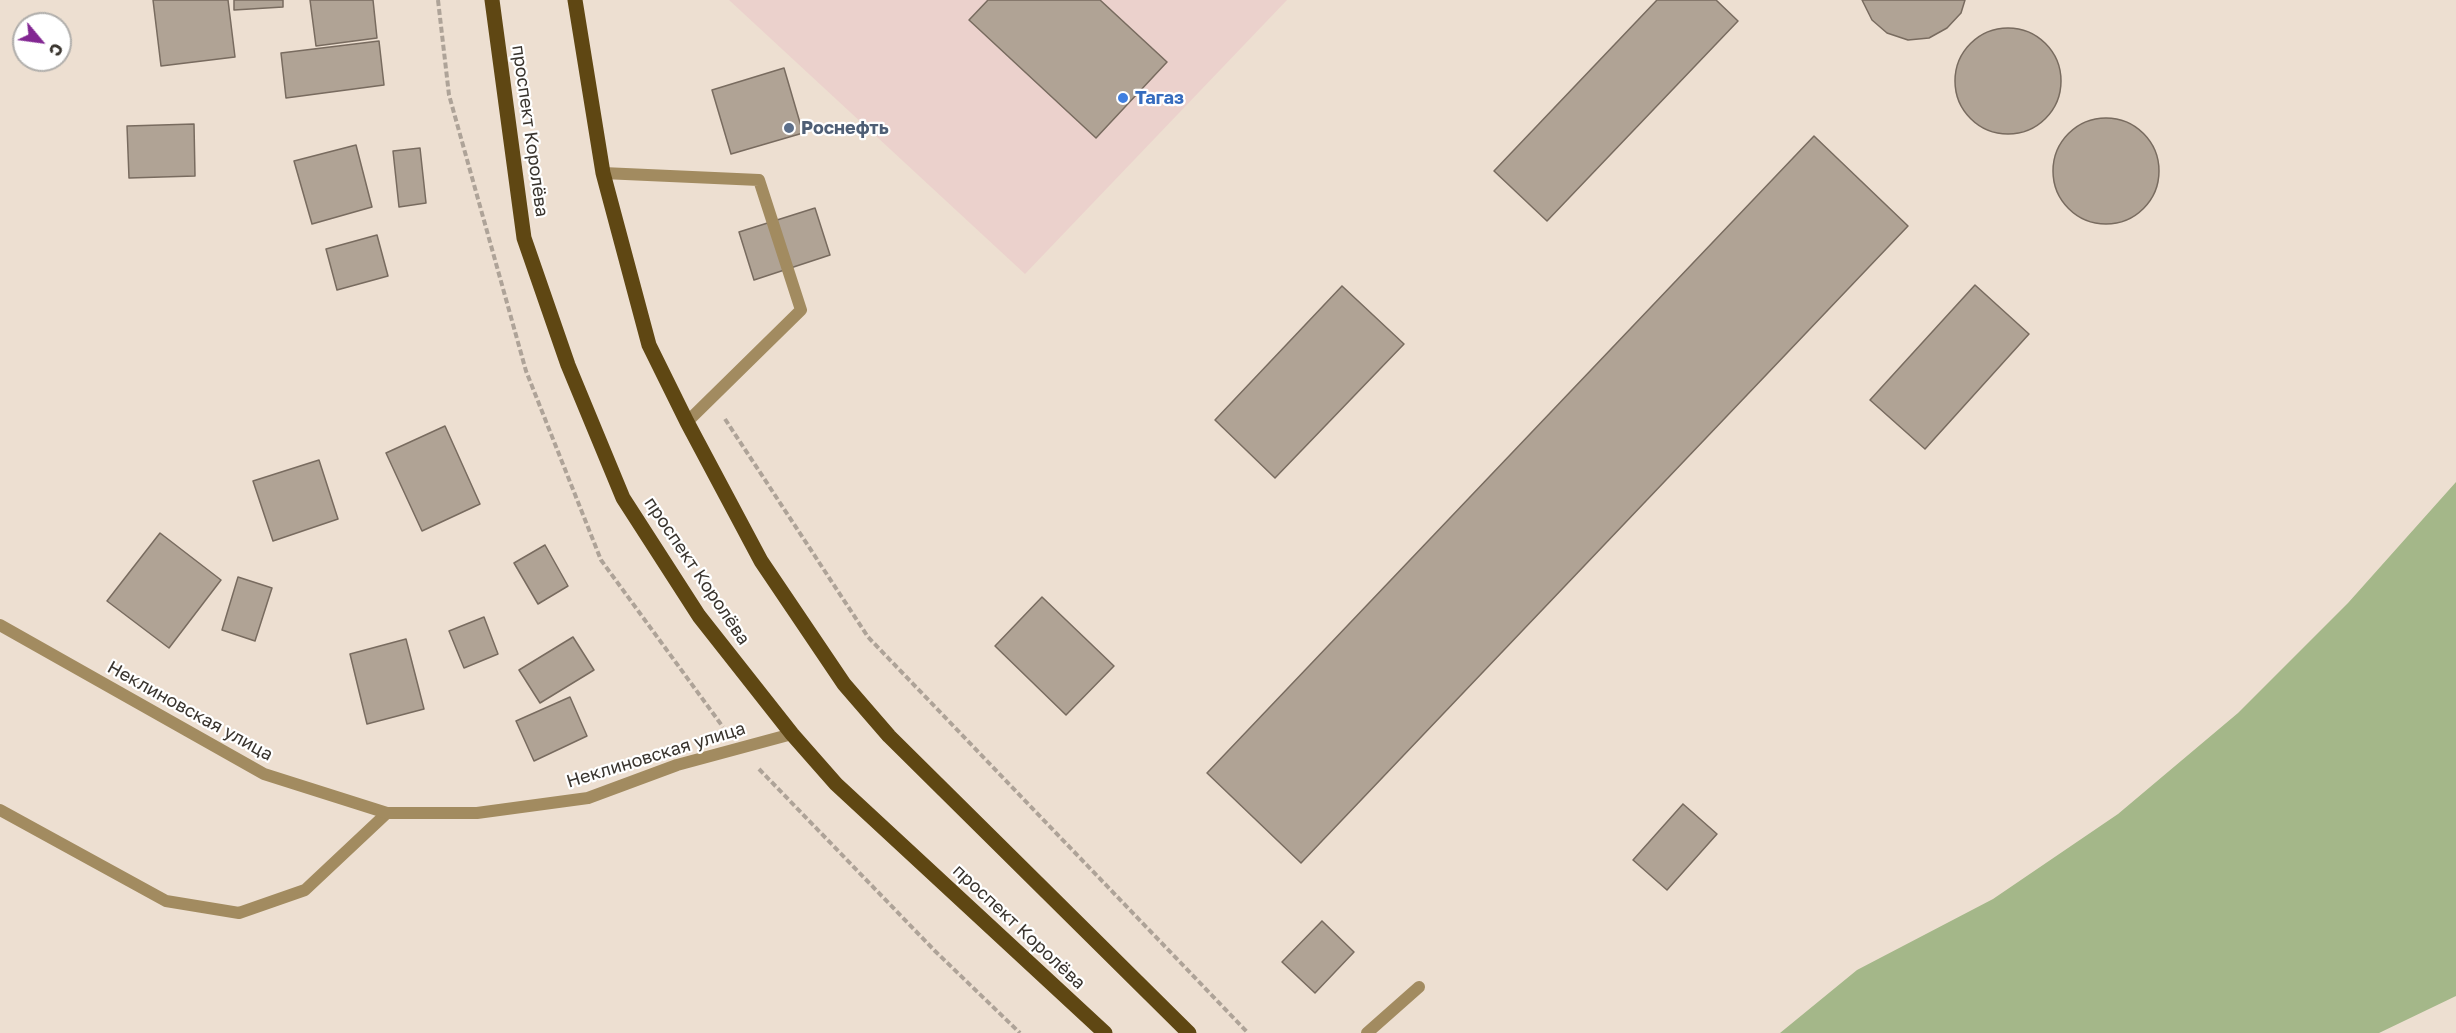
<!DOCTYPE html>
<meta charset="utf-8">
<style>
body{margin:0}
#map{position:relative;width:2456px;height:1033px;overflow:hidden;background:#eddfd1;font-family:"Golos Text",sans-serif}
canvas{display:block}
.north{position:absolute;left:12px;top:12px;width:60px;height:60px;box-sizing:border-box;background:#fff;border:2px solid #b0aeab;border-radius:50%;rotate:119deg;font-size:16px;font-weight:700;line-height:24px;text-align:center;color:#39342e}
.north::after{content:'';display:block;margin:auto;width:21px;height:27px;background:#822692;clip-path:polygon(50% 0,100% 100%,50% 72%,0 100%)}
</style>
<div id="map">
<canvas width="2456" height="1033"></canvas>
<div class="north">С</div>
</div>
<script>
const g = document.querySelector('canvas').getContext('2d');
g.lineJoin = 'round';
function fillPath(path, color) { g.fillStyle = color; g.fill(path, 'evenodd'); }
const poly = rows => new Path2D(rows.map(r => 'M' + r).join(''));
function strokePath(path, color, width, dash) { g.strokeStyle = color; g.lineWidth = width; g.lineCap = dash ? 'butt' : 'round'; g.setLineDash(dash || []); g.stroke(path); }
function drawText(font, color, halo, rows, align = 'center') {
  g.font = font + ' "Golos Text",sans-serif'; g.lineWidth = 4.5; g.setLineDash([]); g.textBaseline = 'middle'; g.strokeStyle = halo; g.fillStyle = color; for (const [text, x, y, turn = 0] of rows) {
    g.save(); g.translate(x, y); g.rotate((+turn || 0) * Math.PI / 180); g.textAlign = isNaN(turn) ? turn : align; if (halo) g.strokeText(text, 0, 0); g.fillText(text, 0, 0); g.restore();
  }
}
fillPath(poly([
 [729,0,1287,0,1025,274]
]), '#ebd1cc');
fillPath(poly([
 [2456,482,2456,996,2379,1033,1780,1033,1857,970,1993,899,2118,814,2238,713,2348,603]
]), '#a4b789');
const building = poly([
 [153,0,228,0,235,57,161,66,153,0],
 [234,0,283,0,283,7,234,10,234,0],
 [310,0,373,0,377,38,316,46,310,0],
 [988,0,1100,0,1167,62,1096,138,969,20,988,0],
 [1657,0,1716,0,1738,21,1547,221,1494,171,1657,0],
 [1862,0,1965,0,1961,13,1947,28,1929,38,1908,40,1887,33,1872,20,1862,0],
 '1955 81a53 53 0 1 1 106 0a53 53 0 1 1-106 0Z',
 [379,41,384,85,286,98,281,53,379,41],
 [784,68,803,133,731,154,712,90,784,68],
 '2053 171a53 53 0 1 1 106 0a53 53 0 1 1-106 0Z',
 [194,124,195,176,129,178,127,126,194,124],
 [1814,136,1908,226,1301,863,1207,773,1814,136],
 [356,145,372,207,312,224,294,161,356,145],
 [420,148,426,203,399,207,393,151,420,148],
 [815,208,830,255,754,280,739,232,815,208],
 [377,235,388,276,337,290,326,249,377,235],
 [1975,285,2029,334,1925,449,1870,400,1975,285],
 [1342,286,1404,344,1275,478,1215,420,1342,286],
 [445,426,480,504,422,531,386,453,445,426],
 [319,460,338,519,273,541,253,481,319,460],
 [160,533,221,580,169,648,107,601,160,533],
 [545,545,568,586,538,604,514,563,545,545],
 [238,577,272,588,255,641,222,630,238,577],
 [1042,597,1114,666,1066,715,995,646,1042,597],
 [484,617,498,654,464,668,449,631,484,617],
 [573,637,594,670,540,703,519,670,573,637],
 [406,639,424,709,367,724,350,654,406,639],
 [570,697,587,736,534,761,516,721,570,697],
 [1683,804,1717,834,1667,890,1633,860,1683,804],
 [1322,921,1354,952,1315,993,1282,962,1322,921]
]);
fillPath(building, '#b0a395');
strokePath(building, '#786b5f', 1.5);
strokePath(poly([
 [438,0,449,95,526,371,601,560,723,727],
 [725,419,868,637,1248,1033],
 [759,769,935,951,1020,1033]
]), '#aea398', 4, [6, 3]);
strokePath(poly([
 [603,173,759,180,801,310,687,422],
 [0,810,166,901,239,913,305,890,387,813],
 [1367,1033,1419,987]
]), '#a28b60', 12);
strokePath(poly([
 [0,625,264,774,387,813,477,813,588,798,677,765,792,734]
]), '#a28b60', 12);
strokePath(poly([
 [492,0,524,238,568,365,623,498,699,616,792,734,836,784,1105,1033],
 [575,0,603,173,649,345,687,422,761,561,844,684,889,736,1189,1033]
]), '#5f4713', 15);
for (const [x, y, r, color] of [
 [1123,98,6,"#3f7fe0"],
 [789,128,6,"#5c6f8a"]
]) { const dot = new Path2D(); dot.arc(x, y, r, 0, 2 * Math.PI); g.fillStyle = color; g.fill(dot); strokePath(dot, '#fff', 2); }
drawText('bold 18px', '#366cbe', '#fff', [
 ["Тагаз",1135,98]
], 'left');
drawText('bold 18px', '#4e5e75', '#fff', [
 ["Роснефть",801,128]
], 'left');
drawText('18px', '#39342e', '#fff', [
 ["проспект Королёва",530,131,82],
 ["проспект Королёва",697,571,56],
 ["Неклиновская улица",190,711,29],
 ["Неклиновская улица",656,755,-17],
 ["проспект Королёва",1019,927,43]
]);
</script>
